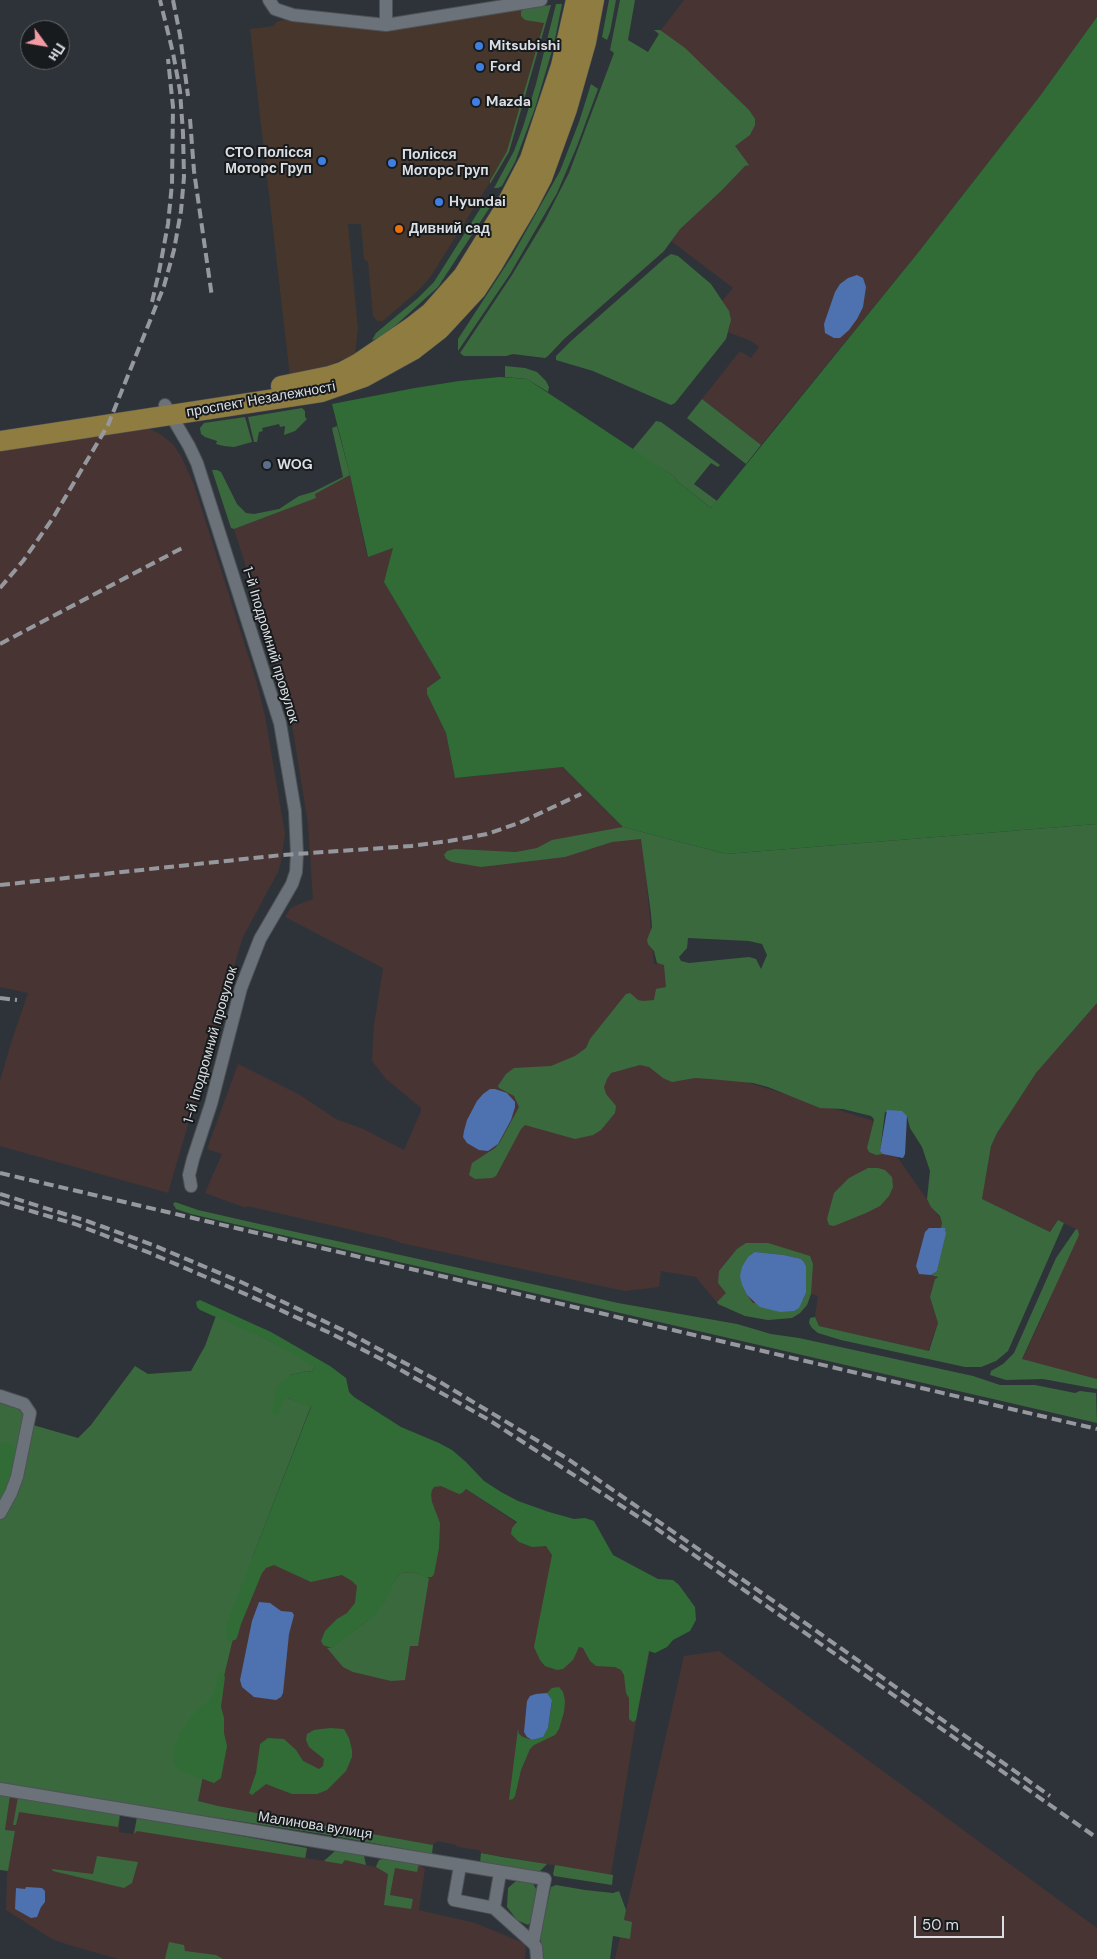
<!DOCTYPE html>
<meta charset="utf-8">
<style>
body{margin:0}
#map{position:relative;width:1097px;height:1959px;overflow:hidden;background:#2e3339;font-family:"DM Sans",sans-serif}
canvas{display:block}
.north{position:absolute;left:20px;top:20px;width:50px;height:50px;box-sizing:border-box;background:#181b1d;border:1px solid #66696c;border-radius:50%;rotate:122deg;font-size:14px;font-weight:700;line-height:20px;text-align:center;color:#dbdfe3}
.north::after{content:'';display:block;margin:auto;width:18px;height:22px;background:#f49aa5;clip-path:polygon(50% 0,100% 100%,50% 72%,0 100%)}
.scale{position:absolute;left:914px;top:1916px;width:90px;height:22px;box-sizing:border-box;border:2px solid #dbdfe3;border-top:0;padding-left:6px;font-size:15px;line-height:18px;white-space:nowrap;color:#dbdfe3;-webkit-text-stroke:4px #181b1d;paint-order:stroke}
</style>
<div id="map">
<canvas width="1097" height="1959"></canvas>
<div class="north">Пн</div>
<div class="scale">50 m</div>
</div>
<script>
const g = document.querySelector('canvas').getContext('2d');
g.lineJoin = 'round';
function fillPath(path, color) { g.fillStyle = color; g.fill(path, 'evenodd'); }
const poly = rows => new Path2D(rows.map(r => 'M' + r).join(''));
function strokePath(path, color, width, dash) { g.strokeStyle = color; g.lineWidth = width; g.lineCap = dash ? 'butt' : 'round'; g.setLineDash(dash || []); g.stroke(path); }
function drawText(font, color, halo, rows, align = 'center') {
  g.font = font + ' "DM Sans",sans-serif'; g.lineWidth = 4; g.setLineDash([]); g.textBaseline = 'middle'; g.strokeStyle = halo; g.fillStyle = color; for (const [text, x, y, turn = 0] of rows) {
    g.save(); g.translate(x, y); g.rotate((+turn || 0) * Math.PI / 180); g.textAlign = isNaN(turn) ? turn : align; if (halo) g.strokeText(text, 0, 0); g.fillText(text, 0, 0); g.restore();
  }
}
fillPath(poly([
 [551,5,509,152,431,276,421,288,383,321,377,321,373,316,368,262,364,259,361,224,348,224,358,329,355,354,321,369,290,377,250,29,274,26,276,22,283,20,364,29]
]), '#47362b');
fillPath(poly([
 [684,0,1097,0,1097,17,1040,96,917,254,761,445,702,399,740,351,751,358,759,347,751,341,728,332,730,326,729,311,722,301,733,288,671,241,664,251,564,339,548,356,539,357,519,354,501,355,659,34,654,30,661,30],
 [148,428,160,434,173,444,182,458,194,485,256,680,265,716,285,834,281,862,278,872,242,939,168,1193,0,1146,0,1081,11,1043,28,993,0,987,0,449],
 [350,475,367,556,394,548,384,582,441,678,427,688,427,694,446,733,455,778,563,767,623,827,642,832,654,964,665,964,726,1076,871,1120,950,1232,930,1297,938,1323,928,1351,819,1326,815,1317,818,1296,811,1294,807,1305,800,1313,792,1318,768,1320,757,1318,745,1316,718,1304,696,1277,661,1271,659,1287,625,1291,401,1243,391,1239,247,1206,246,1208,205,1193,222,1154,207,1149,238,1064,300,1095,336,1119,363,1129,404,1150,421,1111,421,1108,386,1079,372,1061,374,1025,383,968,285,917,290,909,297,905,313,899,308,824,290,712,292,706,291,699,287,697,234,529,316,498,315,494],
 [1097,1003,1097,1379,1022,1360,1044,1313,1078,1230,1058,1220,1050,1232,982,1199,991,1146,997,1133,1036,1073],
 [446,1476,657,1616,637,1715,611,1875,481,1853,479,1850,457,1847,456,1845,437,1841,433,1845,218,1806,198,1801,219,1697,253,1556],
 [719,1651,1097,1928,1097,1959,615,1959,684,1656],
 [10,1796,120,1814,119,1832,133,1834,137,1817,307,1848,306,1858,324,1861,336,1850,364,1856,366,1865,375,1867,379,1860,383,1859,419,1864,425,1869,419,1910,475,1923,526,1944,525,1959,118,1959,69,1945,52,1939,6,1910,7,1875,15,1832,5,1830]
]), '#493434');
fillPath(poly([
 [609,0,616,0,610,32,607,40,602,37],
 [620,0,635,0,628,40,648,52,659,34,654,30,660,30,685,48,749,110,755,119,755,125,750,135,735,146,749,165,745,166,721,191,680,229,664,251,564,339,548,356,545,358,513,354,506,356,464,356,460,353,512,275,545,220,569,173,614,53,610,50],
 [556,4,562,4,554,44,535,108,515,162,502,186,498,188,494,188,514,151,523,127,536,84],
 [551,5,509,152,490,184,490,181,507,151,544,23,525,20,521,16,521,11,526,8],
 [591,84,598,89,577,146,557,193,510,274,458,351,458,339,512,256,560,171,579,122],
 [487,198,492,201,492,204,438,287,396,325,382,337,372,340,376,333,418,298,434,282],
 [671,254,678,256,711,284,729,311,731,320,726,339,675,403,671,405,593,371,556,360,556,356,571,341,665,258],
 [505,366,525,368,537,372,546,381,549,387,548,392,527,379,505,377],
 [702,399,761,445,746,464,687,418],
 [302,408,305,411,305,417,307,419,295,431,284,435,285,426,280,427,279,424,262,428,263,431,259,432,257,442,254,442,248,417],
 [245,417,252,442,234,447,224,446,216,444,217,441,205,437,201,434,200,428,204,423],
 [656,421,661,422,720,465,718,467,711,463,694,484,717,501,711,508,678,482,674,476,632,450],
 [337,426,350,475,315,494,316,498,234,529,231,528,212,470,217,470,221,472,237,504,246,513,254,514,279,509,299,496,313,492,343,477,332,428],
 [1097,824,1097,1003,1036,1073,997,1133,991,1146,982,1199,1050,1232,1058,1220,1064,1223,1008,1351,996,1361,981,1367,965,1367,841,1340,818,1333,812,1328,809,1323,810,1318,815,1317,819,1326,929,1351,938,1323,930,1297,935,1279,938,1277,931,1275,937,1271,946,1230,941,1228,942,1223,940,1216,931,1207,927,1199,930,1171,922,1147,910,1128,907,1116,885,1112,880,1151,883,1154,876,1155,869,1152,867,1148,873,1124,874,1119,871,1116,843,1109,820,1108,768,1087,753,1083,710,1079,695,1078,672,1082,663,1078,649,1067,640,1065,611,1073,607,1079,604,1087,606,1094,616,1106,615,1113,601,1130,593,1135,575,1139,525,1125,521,1129,496,1176,492,1178,475,1179,469,1175,472,1163,495,1148,500,1142,519,1107,514,1096,499,1088,498,1086,506,1074,514,1068,551,1066,575,1056,586,1048,590,1039,626,994,630,993,638,1000,643,1001,654,1000,656,989,666,987,664,965,657,963,654,951,648,944,647,940,652,927,651,914,641,839,612,842,565,857,481,867,452,862,446,859,444,855,447,851,455,849,516,852,537,848,552,840,623,827,726,854],
 [688,938,749,941,762,944,767,955,761,969,756,959,749,957,689,963,681,961,679,957,687,948],
 [868,1168,878,1168,885,1170,892,1177,893,1187,889,1196,880,1206,866,1213,834,1226,829,1225,827,1219,834,1193,849,1178],
 [175,1202,198,1210,255,1223,618,1303,737,1324,771,1334,799,1338,973,1376,1000,1385,1035,1385,1075,1393,1080,1391,1096,1393,1097,1423,191,1214,176,1209,173,1204],
 [1076,1229,1078,1230,1079,1235,1022,1359,1097,1379,1097,1389,1043,1379,1006,1380,990,1375,991,1371,1003,1364,1014,1353,1056,1258],
 [746,1243,768,1243,810,1256,813,1264,811,1294,807,1305,800,1313,792,1318,768,1320,745,1316,718,1304,717,1302,726,1293,718,1283,719,1271,737,1249],
 [755,1252,784,1255,801,1259,804,1262,806,1266,806,1293,803,1300,753,1303,747,1295,742,1285],
 [217,1313,310,1362,315,1367,312,1372,307,1371,290,1375,288,1398,311,1406,253,1556,219,1697,198,1801,218,1806,433,1845,432,1854,323,1834,0,1785,0,1399,16,1406,33,1425,78,1438,91,1425,135,1366,148,1374,191,1371,205,1346],
 [413,1572,429,1578,418,1646,410,1646,405,1680,391,1681,353,1672,343,1667,327,1648,331,1648,367,1621,388,1594,396,1578,401,1573],
 [0,1795,10,1796,5,1830,15,1831,8,1871,0,1870],
 [18,1797,120,1814,118,1827,19,1812,16,1825,13,1825],
 [137,1817,307,1848,305,1858,137,1831,134,1834],
 [336,1850,360,1854,364,1856,366,1865,345,1860,342,1864,324,1861],
 [481,1853,502,1857,547,1864,540,1871,534,1872,480,1863],
 [97,1856,138,1862,132,1883,124,1888,53,1871,52,1869,93,1874],
 [383,1859,419,1864,417,1872,395,1868,390,1895,413,1899,411,1909,384,1905,388,1874,376,1867,379,1860],
 [555,1865,613,1875,612,1885,554,1876,553,1874],
 [516,1881,526,1881,533,1883,537,1891,530,1923,528,1925,517,1920,507,1907,508,1888],
 [556,1885,585,1890,613,1893,619,1891,626,1910,624,1920,632,1922,630,1939,613,1936,610,1959,544,1959,540,1936,551,1887],
 [169,1942,184,1945,185,1951,216,1955,223,1959,165,1959]
]), '#3b693e');
fillPath(poly([
 [1097,17,1097,824,726,854,623,827,563,767,455,778,446,733,427,694,427,688,441,678,384,582,393,548,368,557,350,475,332,404,415,388,459,381,500,377,527,379,674,476,678,482,711,508,917,254,1040,96],
 [200,1300,271,1332,330,1366,346,1378,349,1392,354,1397,401,1427,439,1443,452,1450,466,1462,484,1481,501,1492,518,1501,549,1512,574,1519,585,1518,594,1521,613,1555,658,1579,673,1580,679,1585,695,1607,696,1620,690,1631,673,1640,667,1647,655,1653,649,1651,636,1720,633,1722,629,1719,629,1698,626,1693,624,1675,621,1670,615,1667,596,1666,590,1661,583,1648,579,1647,573,1660,563,1669,557,1670,545,1666,540,1660,534,1647,552,1555,546,1546,532,1547,519,1542,511,1534,512,1528,517,1522,466,1489,462,1493,459,1494,441,1486,434,1487,432,1490,431,1495,432,1502,440,1523,439,1548,434,1574,432,1577,425,1577,413,1572,401,1573,396,1578,385,1603,376,1614,336,1645,331,1648,323,1645,321,1641,325,1631,337,1619,347,1613,355,1603,357,1586,352,1581,342,1575,311,1582,274,1565,266,1568,262,1573,241,1624,237,1638,235,1640,229,1641,226,1636,226,1625,311,1407,288,1398,285,1399,278,1414,273,1415,272,1410,276,1389,281,1382,290,1375,307,1371,312,1372,315,1367,268,1340,200,1310,197,1307,196,1302],
 [0,1443,10,1444,15,1448,17,1454,13,1479,0,1502],
 [222,1672,225,1677,221,1707,224,1718,224,1733,227,1746,221,1778,214,1783,178,1770,173,1764,174,1749,180,1733,191,1717,199,1707,207,1703,214,1691,219,1673],
 [559,1687,563,1692,565,1701,564,1712,559,1729,555,1735,534,1745,530,1749,521,1770,515,1796,513,1799,509,1800,518,1729,519,1734,523,1737,532,1740,543,1737,548,1728,551,1709,552,1700,547,1693,552,1688],
 [330,1728,344,1729,349,1738,352,1750,352,1757,346,1771,327,1790,317,1794,292,1794,266,1784,252,1795,249,1793,256,1773,260,1744,268,1738,284,1739,296,1750,303,1761,319,1769,323,1766,324,1759,309,1747,306,1740,307,1734,314,1730]
]), '#316c36');
fillPath(poly([
 [857,275,863,278,866,287,863,307,857,319,849,330,840,338,834,338,825,333,824,324,835,292,840,284,848,278],
 [490,1089,495,1089,507,1093,515,1102,515,1107,511,1120,498,1144,488,1151,479,1150,467,1143,463,1137,464,1131,467,1120,477,1101,483,1094],
 [887,1110,902,1111,907,1116,905,1154,903,1158,883,1154,880,1151],
 [929,1228,945,1228,946,1233,937,1271,931,1275,919,1274,916,1266,925,1232],
 [755,1252,784,1255,801,1259,804,1262,806,1266,806,1293,799,1308,794,1311,780,1312,760,1307,747,1295,742,1285,740,1276,742,1267,748,1257],
 [259,1602,270,1603,281,1611,292,1612,294,1615,289,1634,283,1693,281,1697,276,1700,254,1697,242,1687,240,1680,252,1621],
 [547,1693,552,1700,548,1728,543,1737,532,1740,527,1737,524,1732,527,1701,530,1696,536,1694],
 [26,1887,42,1888,45,1891,45,1902,41,1907,37,1917,31,1918,15,1909,16,1888,25,1889]
]), '#4d72af');
const minor = poly([
 [269,0,275,9,293,15,386,25,541,0],
 [386,0,386,25],
 [165,405,189,446,197,463,280,723,295,811,297,854,296,872,292,884,260,939,241,988,211,1104,193,1159,189,1175,191,1186],
 [0,1396,24,1404,30,1413,17,1477,11,1493,0,1513],
 [0,1789,545,1879,533,1943,536,1947,537,1959],
 [460,1866,454,1900,494,1908,533,1943],
 [494,1908,500,1873]
]);
const primary = poly([
 [281,386,330,376,342,372,359,363,412,327,431,312,463,276,502,213,530,159,561,66,576,0],
 [0,441,321,392,364,377,413,350,440,329,476,290,493,264,528,205,542,178,567,109,586,42,594,0]
]);
strokePath(minor, '#4d5257', 14);
strokePath(primary, '#4d5257', 21);
strokePath(minor, '#6c7279', 12);
strokePath(primary, '#8f7c41', 20);
strokePath(poly([
 [173,0,180,35,188,96],
 [190,119,194,171,212,297],
 [152,302,159,272,168,224,172,184,173,107,168,59],
 [0,588,23,561,53,518,108,425,164,286,174,250,181,211,184,177,183,133,180,91,173,53,160,0],
 [0,644,184,547],
 [0,885,282,855,411,846,449,841,487,834,519,823,581,794],
 [0,998,17,1000],
 [0,1173,1097,1429],
 [0,1194,87,1221,153,1245,241,1282,349,1333,440,1382,568,1459,798,1618,1050,1796],
 [0,1202,75,1224,150,1253,250,1296,330,1333,385,1361,489,1420,657,1529,1097,1838]
]), '#95999e', 4, [10, 5]);
for (const [x, y, r, color] of [
 [479,46,5,"#3f7fe0"],
 [480,67,5,"#3f7fe0"],
 [476,102,5,"#3f7fe0"],
 [322,161,5,"#3f7fe0"],
 [392,163,5,"#3f7fe0"],
 [439,202,5,"#3f7fe0"],
 [399,229,5,"#e8710a"],
 [267,465,5,"#5c6f8a"]
]) { const dot = new Path2D(); dot.arc(x, y, r, 0, 2 * Math.PI); g.fillStyle = color; g.fill(dot); strokePath(dot, '#181b1d', 2); }
drawText('bold 14px', '#dbdfe3', '#181b1d', [
 ["Mitsubishi",489,46],
 ["Ford",490,67],
 ["Mazda",486,102],
 ["СТО Полісся",312,153,"right"],
 ["Моторс Груп",312,169,"right"],
 ["Полісся",402,155],
 ["Моторс Груп",402,171],
 ["Hyundai",449,202],
 ["Дивний сад",409,229],
 ["WOG",277,465]
], 'left');
drawText('14px', '#dbdfe3', '#181b1d', [
 ["проспект Незалежності",261,400,-10],
 ["1-й Іподромний провулок",270,645,73],
 ["1-й Іподромний провулок",211,1045,-74],
 ["Малинова вулиця",315,1826,9]
]);
</script>
